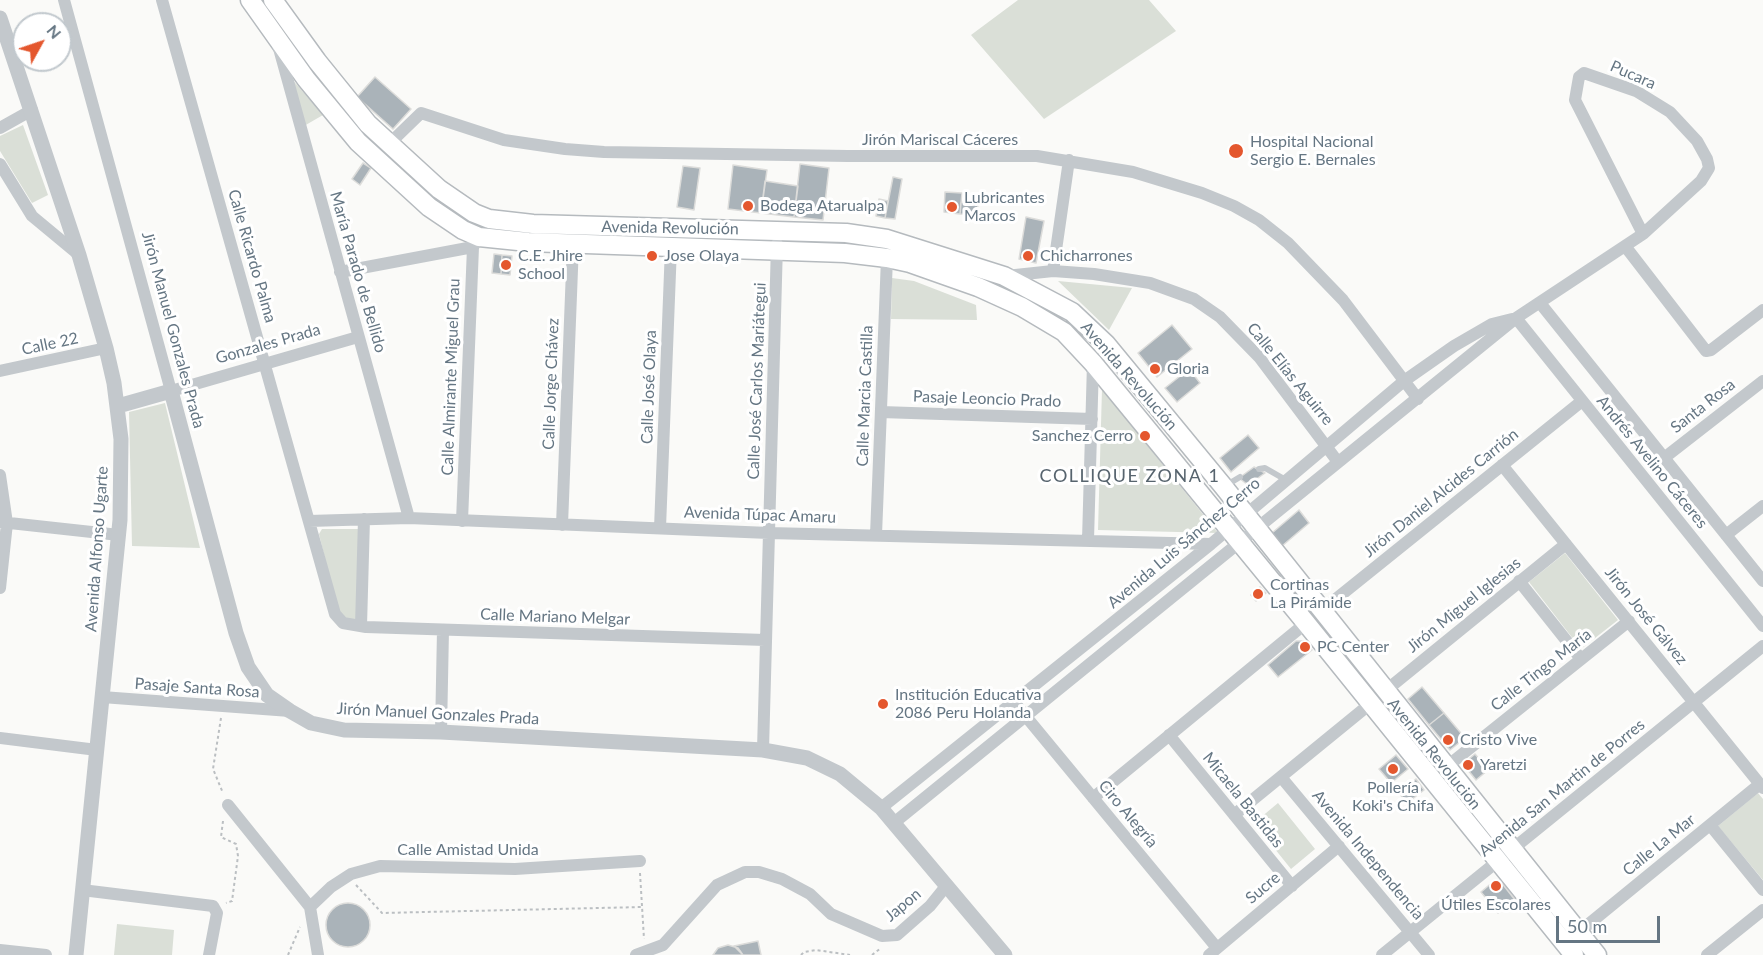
<!DOCTYPE html>
<meta charset="utf-8">
<style>
body{margin:0}
#map{position:relative;width:1763px;height:955px;overflow:hidden;background:#fafaf8;font-family:Lato,sans-serif}
canvas{display:block}
.north{position:absolute;left:12px;top:12px;width:60px;height:60px;box-sizing:border-box;background:#fff;border:2px solid #c1c8cd;border-radius:50%;rotate:50deg;font-size:16px;font-weight:700;line-height:24px;text-align:center;color:#657683}
.north::after{content:'';display:block;margin:auto;width:21px;height:27px;background:#e4572e;clip-path:polygon(50% 0,100% 100%,50% 72%,0 100%)}
.scale{position:absolute;left:1556px;top:916px;width:104px;height:27px;box-sizing:border-box;border:3px solid #657683;border-top:0;padding-left:8px;font-size:18px;line-height:21px;white-space:nowrap;color:#657683;-webkit-text-stroke:4px #fff;paint-order:stroke}
</style>
<div id="map">
<canvas width="1763" height="955"></canvas>
<div class="north">N</div>
<div class="scale">50 m</div>
</div>
<script>
const g = document.querySelector('canvas').getContext('2d');
g.lineJoin = 'round';
function fillPath(path, color) { g.fillStyle = color; g.fill(path, 'evenodd'); }
const poly = rows => new Path2D(rows.map(r => 'M' + r).join(''));
function strokePath(path, color, width, dash) { g.strokeStyle = color; g.lineWidth = width; g.lineCap = dash ? 'butt' : 'round'; g.setLineDash(dash || []); g.stroke(path); }
function drawText(font, color, halo, rows, align = 'center') {
  g.font = font + ' Lato,sans-serif'; g.lineWidth = 6; g.setLineDash([]); g.textBaseline = 'middle'; g.strokeStyle = halo; g.fillStyle = color; for (const [text, x, y, turn = 0] of rows) {
    g.save(); g.translate(x, y); g.rotate((+turn || 0) * Math.PI / 180); g.textAlign = isNaN(turn) ? turn : align; if (halo) g.strokeText(text, 0, 0); g.fillText(text, 0, 0); g.restore();
  }
}
fillPath(poly([
 [1018,0,1149,0,1176,31,1044,119,971,35],
 [291,78,323,115,304,126],
 [23,125,48,195,32,203,0,151,0,136],
 [892,278,914,281,976,305,977,320,891,319],
 [1058,281,1132,288,1109,330],
 [1102,389,1218,533,1098,530],
 [165,403,200,548,132,546,129,412],
 [322,529,359,529,358,622,348,621,337,608,319,534],
 [1565,553,1618,620,1581,649,1529,582],
 [1758,793,1763,799,1763,880,1718,826],
 [1278,803,1315,849,1291,869,1254,823],
 [117,924,174,930,172,955,114,955]
]), '#dadfd7');
const building = poly([
 [375,77,411,109,393,129,357,97,375,77],
 [363,163,371,168,360,185,352,179,363,163],
 [800,164,829,168,823,220,794,217,800,164],
 [733,165,767,170,761,213,728,209,733,165],
 [683,166,700,168,694,210,677,207,683,166],
 [893,177,902,179,895,219,885,218,893,177],
 [765,181,798,186,794,217,761,213,765,181],
 [945,192,962,193,960,214,944,212,945,192],
 [879,199,888,201,885,218,876,216,879,199],
 [961,202,978,203,977,215,960,214,961,202],
 [1026,217,1044,221,1036,263,1019,259,1026,217],
 [494,254,502,255,501,274,492,273,494,254],
 [502,255,512,256,510,275,501,274,502,255],
 [1172,325,1192,349,1157,377,1138,353,1172,325],
 [1189,369,1200,383,1177,402,1165,388,1189,369],
 [1248,435,1259,448,1231,472,1220,458,1248,435],
 [1254,467,1265,473,1248,485,1239,478,1254,467],
 [1299,510,1309,523,1282,546,1272,533,1299,510],
 [1260,587,1266,593,1256,601,1251,595,1260,587],
 [1296,641,1304,641,1312,650,1278,677,1268,665,1296,641],
 [1422,687,1444,713,1429,725,1408,699,1422,687],
 [1444,713,1465,738,1450,750,1429,725,1444,713],
 [1475,754,1488,770,1476,780,1463,764,1475,754],
 [1396,755,1408,769,1391,783,1379,769,1396,755],
 [1416,779,1424,790,1407,803,1399,793,1416,779],
 [1494,881,1501,882,1515,900,1498,913,1481,892,1494,881],
 '326 925a22 22 0 1 1 44 0a22 22 0 1 1-44 0Z',
 [758,941,761,955,743,955,734,946,758,941],
 [728,945,738,948,743,955,713,955,718,948,728,945]
]);
fillPath(building, '#aab3b9');
strokePath(building, '#dcdcda', 1.5);
const primary = poly([
 [250,0,306,79,358,142,429,207,463,230,479,237,528,242,845,253,887,258,910,263,978,287,1022,307,1064,332,1093,363,1306,623,1574,955],
 [273,0,317,61,368,124,439,189,474,213,489,219,533,224,846,233,887,239,1004,276,1072,312,1106,344,1223,486,1597,955]
]);
strokePath(primary, '#b5babe', 21);
strokePath(poly([
 [221,718,213,769,223,793],
 [223,821,221,837,236,844,238,856,232,901,226,903],
 [640,873,644,939],
 [356,885,382,913,642,907],
 [288,955,300,927],
 [801,955,804,952,816,950,850,955],
 [872,955,881,948]
]), '#bbbfc2', 2, [3, 3]);
strokePath(poly([
 [1259,469,1265,468,1286,480],
 [1225,486,1240,477]
]), '#c3c8cc', 6);
strokePath(poly([
 [64,0,171,391,358,337],
 [162,0,335,614,343,623,366,627,765,640],
 [278,45,409,518],
 [0,128,32,110],
 [389,144,421,113,504,140,565,149,604,152,848,156,1037,156,1133,172,1202,193,1234,206,1259,220,1288,243,1343,300,1418,399],
 [0,164,32,216,79,255],
 [1625,246,1706,351,1711,350,1763,310],
 [1053,271,1069,160],
 [340,272,473,247],
 [1006,276,1053,271,1094,274,1150,283,1194,299,1220,317,1259,357,1338,462],
 [1540,303,1763,581],
 [1516,318,1763,626],
 [0,371,106,348],
 [881,412,1092,419],
 [1664,458,1763,381],
 [1502,465,1763,788],
 [0,475,7,523,0,588],
 [309,521,409,518,769,533,1211,544],
 [462,521,473,247,479,237],
 [0,522,119,535],
 [562,525,573,244],
 [660,528,671,247],
 [876,535,887,258],
 [1726,535,1763,506],
 [1088,540,1093,363],
 [1519,581,1581,659],
 [1321,611,1582,401],
 [361,626,364,519],
 [1384,692,1566,544],
 [102,697,290,711],
 [1014,702,1217,948],
 [441,732,443,630],
 [1169,735,1292,886],
 [0,738,97,750],
 [763,750,777,244],
 [1445,768,1629,621],
 [1281,777,1429,955],
 [1093,798,1306,623],
 [228,805,310,907,318,955],
 [881,808,1211,544,1404,381,1454,346,1492,324,1512,319],
 [1234,815,1370,704],
 [895,822,1516,318,1643,234,1701,181,1709,168,1707,159,1697,141,1670,112,1636,91,1584,73,1579,77,1575,100,1643,234],
 [1710,825,1763,890],
 [82,890,213,906,217,913,209,955],
 [310,907,331,887,351,874,380,866,515,869,640,861],
 [1579,932,1760,784],
 [0,950,46,955],
 [636,955,663,945,717,885,745,872,759,872,782,879,810,894,831,914,882,936,897,935,930,906,947,885],
 [1209,955,1339,846],
 [1382,955,1763,646],
 [1707,955,1763,910]
]), '#c3c8cc', 12);
strokePath(poly([
 [0,18,79,255,106,348,114,383,121,439,120,520,76,955],
 [118,406,171,391,236,633,248,667,267,695,290,711,311,723,344,730,441,732,763,750,807,758,840,774,881,808,1005,955]
]), '#c3c8cc', 15);
strokePath(primary, '#fff', 18);
for (const [x, y, r, color] of [
 [1236,151,8,"#e4572e"],
 [748,206,6,"#e4572e"],
 [952,207,6,"#e4572e"],
 [652,256,6,"#e4572e"],
 [1028,256,6,"#e4572e"],
 [506,265,6,"#e4572e"],
 [1155,369,6,"#e4572e"],
 [1145,436,6,"#e4572e"],
 [1258,594,6,"#e4572e"],
 [1305,647,6,"#e4572e"],
 [883,704,6,"#e4572e"],
 [1448,740,6,"#e4572e"],
 [1468,765,6,"#e4572e"],
 [1393,769,6,"#e4572e"],
 [1496,886,6,"#e4572e"]
]) { const dot = new Path2D(); dot.arc(x, y, r, 0, 2 * Math.PI); g.fillStyle = color; g.fill(dot); strokePath(dot, '#fff', 2); }
drawText('16px', '#657683', '#fff', [
 ["Pucara",1633,75,24],
 ["Jirón Mariscal Cáceres",940,140],
 ["Avenida Revolución",670,228,1],
 ["Calle Ricardo Palma",252,256,74],
 ["María Parado de Bellido",358,272,74],
 ["Jirón Manuel Gonzales Prada",173,330,75],
 ["Calle 22",50,344,-12],
 ["Gonzales Prada",268,344,-16],
 ["Calle Elías Aguirre",1290,374,51],
 ["Avenida Revolución",1129,376,49],
 ["Calle Almirante Miguel Grau",451,377,-88],
 ["Calle José Carlos Mariátegui",757,381,-88],
 ["Calle Jorge Chávez",551,384,-88],
 ["Calle José Olaya",649,387,-88],
 ["Calle Marcia Castilla",865,396,-88],
 ["Pasaje Leoncio Prado",987,399,2],
 ["Santa Rosa",1703,406,-38],
 ["Andrés Avelino Cáceres",1652,462,51],
 ["Jirón Daniel Alcides Carrión",1441,493,-39],
 ["Avenida Túpac Amaru",760,515,2],
 ["Avenida Luis Sánchez Cerro",1184,543,-40],
 ["Avenida Alfonso Ugarte",97,549,-86],
 ["Jirón Miguel Iglesias",1464,605,-39],
 ["Jirón José Gálvez",1646,616,51],
 ["Calle Mariano Melgar",555,617,2],
 ["Calle Tingo María",1541,670,-38],
 ["Pasaje Santa Rosa",197,688,4],
 ["Jirón Manuel Gonzales Prada",438,714,3],
 ["Avenida Revolución",1434,754,51],
 ["Avenida San Martin de Porres",1562,788,-39],
 ["Micaela Bastidas",1243,800,51],
 ["Ciro Alegría",1128,814,50],
 ["Calle La Mar",1659,845,-39],
 ["Calle Amistad Unida",468,850],
 ["Avenida Independencia",1368,855,50],
 ["Sucre",1263,888,-40],
 ["Japon",903,905,-40]
]);
drawText('16px', '#657683', '#fff', [
 ["Hospital Nacional",1250,142],
 ["Sergio E. Bernales",1250,160],
 ["Lubricantes",964,198],
 ["Marcos",964,216],
 ["Bodega Atarualpa",760,206],
 ["C.E. Jhire",518,256],
 ["School",518,274],
 ["Jose Olaya",664,256],
 ["Chicharrones",1040,256],
 ["Gloria",1167,369],
 ["Sanchez Cerro",1133,436,"right"],
 ["Cortinas",1270,585],
 ["La Pirámide",1270,603],
 ["PC Center",1317,647],
 ["Institución Educativa",895,695],
 ["2086 Peru Holanda",895,713],
 ["Cristo Vive",1460,740],
 ["Yaretzi",1480,765],
 ["Pollería",1393,788,"center"],
 ["Koki's Chifa",1393,806,"center"],
 ["Útiles Escolares",1496,905,"center"]
], 'left');
g.letterSpacing = '1.5px';
drawText('18px', '#57646e', '#fff', [
 ["COLLIQUE ZONA 1",1130,476]
]);
g.letterSpacing = '0px';
</script>
